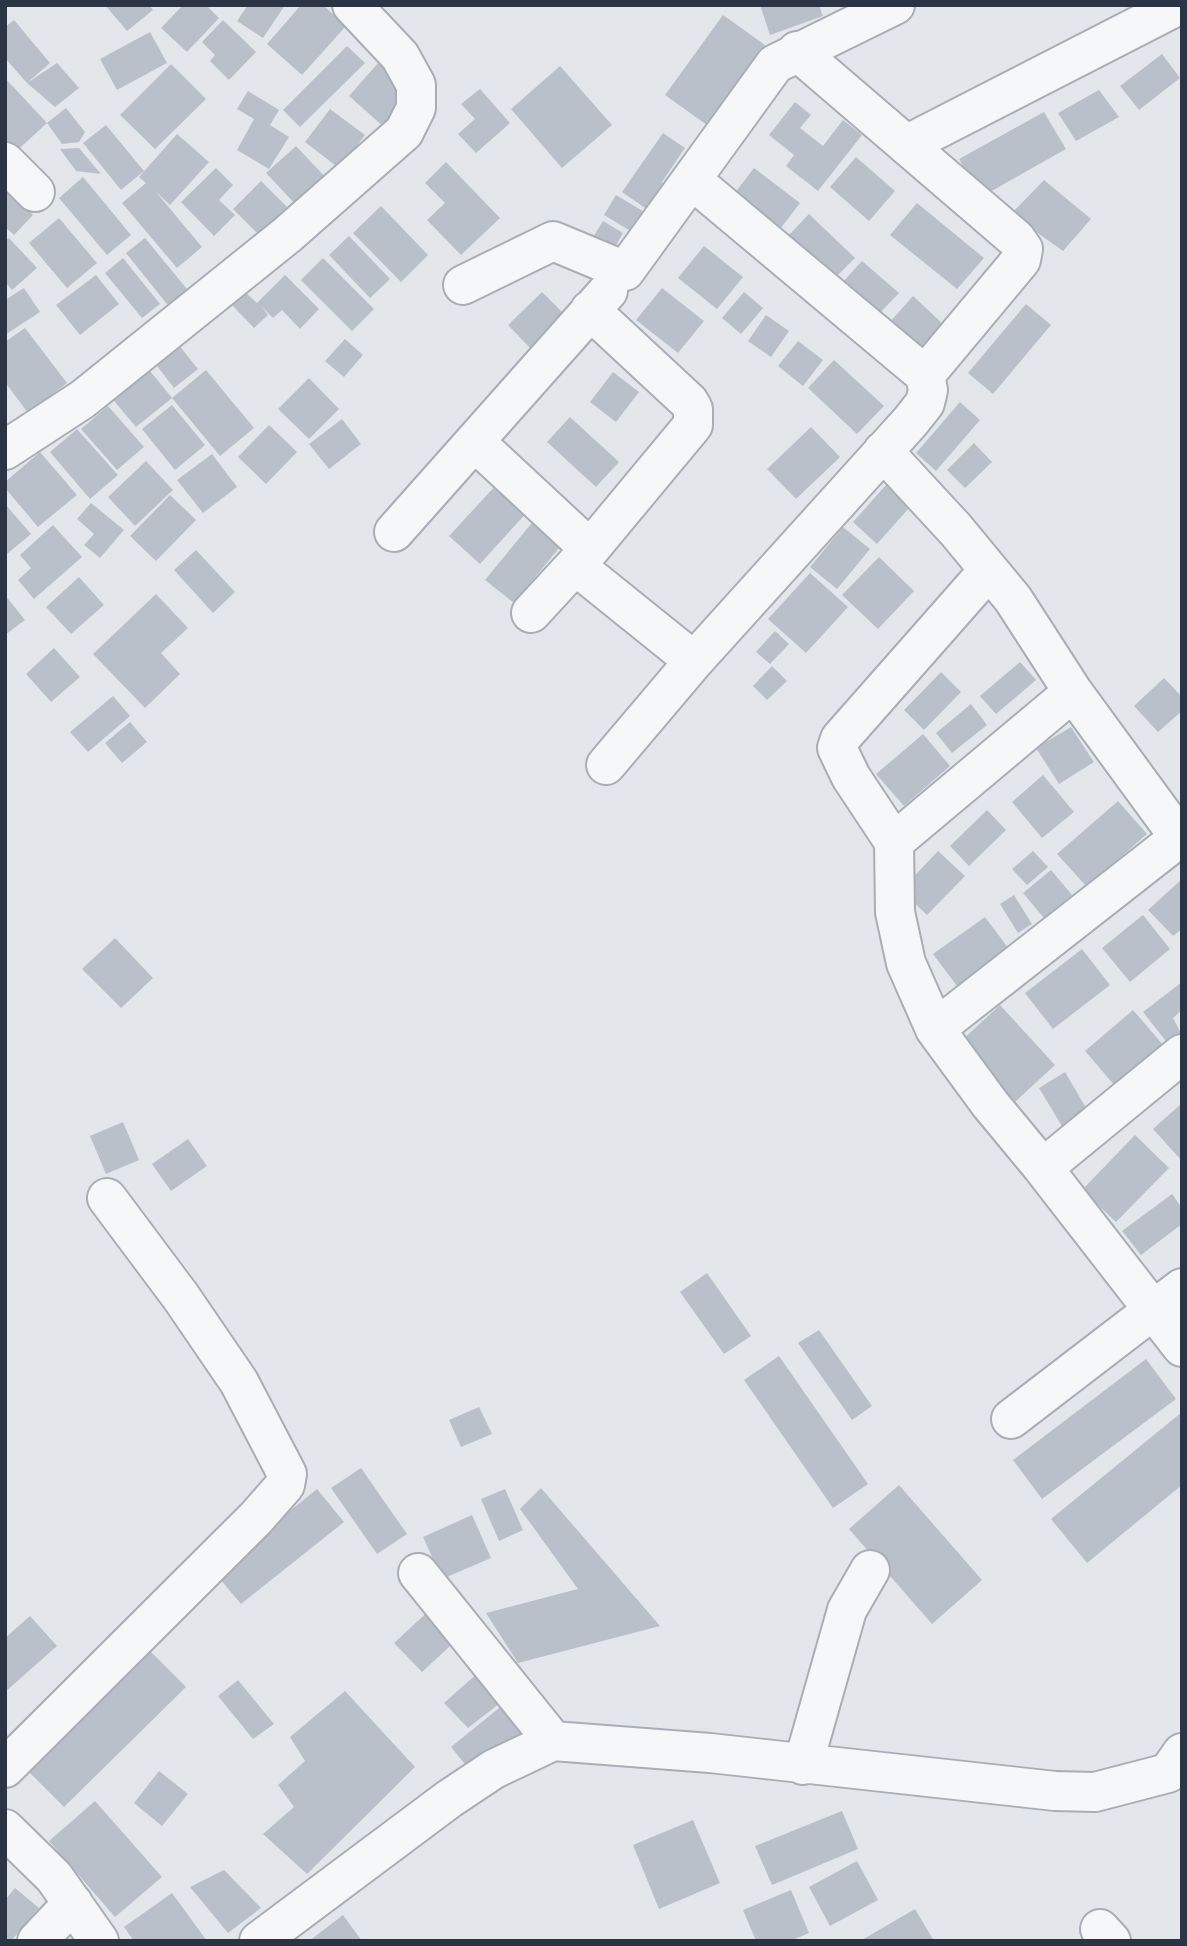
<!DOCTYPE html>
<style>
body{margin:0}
#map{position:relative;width:1187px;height:1946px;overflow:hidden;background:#e3e7eb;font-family:"IBM Plex Sans",sans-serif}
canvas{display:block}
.frame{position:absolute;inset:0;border:7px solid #2a3444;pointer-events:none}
</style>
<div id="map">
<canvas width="1187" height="1946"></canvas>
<div class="frame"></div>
</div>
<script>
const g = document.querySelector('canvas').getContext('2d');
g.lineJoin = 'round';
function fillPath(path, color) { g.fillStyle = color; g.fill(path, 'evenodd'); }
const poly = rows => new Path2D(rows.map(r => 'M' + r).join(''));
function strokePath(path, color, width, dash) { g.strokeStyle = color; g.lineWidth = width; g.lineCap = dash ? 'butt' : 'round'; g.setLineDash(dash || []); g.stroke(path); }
fillPath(poly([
 [105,5,149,5,153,10,127,31],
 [183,5,206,5,219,18,187,52,161,28],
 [248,5,285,5,263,38,237,21],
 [301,5,323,5,346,26,302,75,267,44],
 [760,5,819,5,823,16,770,35],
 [723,15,765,45,707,125,665,95],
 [14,20,50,63,27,83,57,63,79,88,55,107,27,83,5,58,5,27],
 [223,20,256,52,229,80,210,61,215,55,202,42],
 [150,32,167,63,117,90,100,59],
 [347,46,365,63,300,127,283,110],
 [1162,54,1180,78,1139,110,1120,86],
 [379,62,415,95,385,128,349,96],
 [171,64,206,99,155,149,120,115],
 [560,66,612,125,562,168,511,109],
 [5,78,47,123,9,158,5,154],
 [480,89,510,123,476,153,458,134,475,119,461,104],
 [1099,90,1119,117,1076,141,1058,113],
 [248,91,279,110,270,125,289,137,269,169,237,150,254,119,237,109],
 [795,102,811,115,800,128,823,146,843,120,862,135,818,191,786,166,794,155,769,135],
 [66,108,85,132,79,142,62,144,47,123],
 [330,109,365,135,340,169,305,142],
 [1044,112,1066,149,981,197,959,159],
 [106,125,144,171,121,190,83,143],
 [663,133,685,148,662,182,679,194,661,219,622,192],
 [177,134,209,162,170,205,156,192,202,247,177,268,122,203,146,183,139,177],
 [296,146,328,180,298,207,266,173],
 [79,148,101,174,76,171,60,149],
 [856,157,895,191,869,221,830,187],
 [446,162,500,218,461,255,427,220,445,203,425,183],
 [216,168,233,185,219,200,235,215,214,236,181,202],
 [754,168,800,203,780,229,734,194],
 [83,177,131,235,107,255,59,198],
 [1044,180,1091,219,1063,251,1011,214],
 [261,181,287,207,259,235,233,209],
 [5,188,33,215,14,235,5,227],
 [616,195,646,213,634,233,604,215],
 [917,203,984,258,957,289,890,235],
 [381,206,428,255,401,282,353,233],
 [809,214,855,258,833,280,787,237],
 [59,218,97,263,67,288,29,243],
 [603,221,623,233,608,259,587,247],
 [349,236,390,279,370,298,329,255],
 [9,238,37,268,12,290,5,282,5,241],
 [145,238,191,294,171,309,126,253],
 [704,246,743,277,717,309,678,278],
 [123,258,160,304,142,318,105,273],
 [323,258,374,309,352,331,301,280],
 [862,261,899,293,877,316,841,284],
 [96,275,119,304,80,335,56,305],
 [285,275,319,309,300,329,282,310,273,318,261,306,268,315,254,328,231,304,244,291,257,303],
 [24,288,40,312,5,335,5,300],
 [662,288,704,321,678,353,636,320],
 [542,292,566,316,531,349,508,325],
 [744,292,763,308,741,334,722,318],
 [913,296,943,324,920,350,889,323],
 [1026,304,1051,325,993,394,968,373],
 [766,315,789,331,771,357,748,341],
 [25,328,67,383,28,413,5,382,5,342],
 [345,339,363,355,344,377,325,361],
 [798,341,823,360,803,386,778,366],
 [178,344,198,369,174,388,154,362],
 [834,360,884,406,857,434,808,388],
 [146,366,172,398,136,427,110,396],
 [206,370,254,428,220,456,172,398],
 [613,372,639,392,616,422,590,402],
 [309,378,339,409,309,439,278,409],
 [960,402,980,420,936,471,916,453],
 [172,405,205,445,175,470,142,429],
 [108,406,144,447,117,470,81,429],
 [570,417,619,462,596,487,547,442],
 [342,419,361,444,329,469,309,444],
 [269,425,297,452,266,484,238,457],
 [811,427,840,457,796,499,767,469],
 [77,429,118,475,90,499,50,452],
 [974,443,992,462,965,488,947,470],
 [40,452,77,495,38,527,5,488,5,482],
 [212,454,237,487,203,513,177,480],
 [146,461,173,490,135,526,108,497],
 [498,483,529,510,480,564,449,536],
 [886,485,910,507,877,544,853,522],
 [170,495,196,520,156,561,130,536],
 [91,503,124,530,100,558,84,545,94,534,77,519],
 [5,504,31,534,7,554,5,552],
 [535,519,564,542,514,603,485,580],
 [53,525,82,557,34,599,18,580,31,568,20,555],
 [843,527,870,549,837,589,810,567],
 [196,550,235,592,213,613,174,570],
 [879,557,914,591,878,629,842,595],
 [810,573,848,607,806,653,768,619],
 [79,577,104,605,71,634,46,607],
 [156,594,188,628,161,653,180,674,145,708,93,654],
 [5,595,25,620,5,635],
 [775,631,789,644,770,664,756,652],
 [54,648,80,677,51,702,26,674],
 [1020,662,1036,680,996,714,980,696],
 [772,666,787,681,767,700,753,686],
 [941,672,961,692,924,730,904,710],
 [1164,678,1182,697,1182,711,1158,732,1134,706],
 [113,696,130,716,88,752,70,732],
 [971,704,987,725,952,753,936,733],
 [130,722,147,742,122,763,105,743],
 [1071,727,1094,762,1059,784,1036,748],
 [923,734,950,766,904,806,876,774],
 [1043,775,1074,812,1042,838,1012,802],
 [1118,801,1147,834,1087,887,1057,854],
 [987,810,1006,830,969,866,950,846],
 [938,851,965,876,927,915,901,890],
 [1033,851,1048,867,1027,885,1012,869],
 [1051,870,1072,895,1044,918,1023,893],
 [1182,879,1182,929,1173,936,1148,910],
 [1014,895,1032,924,1018,933,1000,904],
 [1143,915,1170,949,1130,982,1102,948],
 [985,917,1012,953,960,990,933,954],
 [115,938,153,978,121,1008,82,969],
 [1082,949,1110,985,1053,1029,1025,993],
 [1182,982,1182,1010,1173,1018,1182,1035,1169,1045,1143,1012],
 [1000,1005,1055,1065,1015,1102,960,1042],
 [1133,1010,1164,1046,1116,1087,1085,1051],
 [1065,1072,1089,1113,1063,1128,1039,1088],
 [1182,1103,1182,1161,1153,1129],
 [123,1122,139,1160,106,1174,90,1136],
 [1135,1135,1169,1168,1116,1222,1082,1190],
 [188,1139,207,1166,171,1191,152,1164],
 [1172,1194,1182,1208,1182,1224,1141,1255,1122,1231],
 [707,1273,751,1336,724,1354,680,1292],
 [819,1330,872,1406,852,1420,798,1343],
 [779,1356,868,1484,833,1508,744,1380],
 [1146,1359,1176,1399,1042,1499,1013,1460],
 [479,1407,492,1434,461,1447,449,1420],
 [1182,1412,1182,1485,1087,1563,1051,1519],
 [361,1468,407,1534,377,1554,331,1488],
 [899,1485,982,1580,932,1624,849,1529],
 [541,1488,660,1626,518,1663,486,1613,578,1589,520,1509],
 [317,1489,344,1522,241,1604,214,1572],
 [505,1489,523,1530,499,1541,481,1499],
 [472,1515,491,1558,442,1579,423,1537],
 [434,1606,462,1635,422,1672,394,1643],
 [30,1616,57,1646,5,1692,5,1638],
 [149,1650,186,1687,64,1807,27,1770],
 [480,1671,504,1700,468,1728,444,1703],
 [238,1680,274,1724,253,1739,218,1696],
 [345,1691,415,1767,307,1874,263,1834,294,1807,278,1785,305,1761,290,1737],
 [504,1704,531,1736,477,1779,451,1747],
 [159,1771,188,1794,162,1826,134,1803],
 [95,1801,162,1877,115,1917,49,1841],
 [842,1811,858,1849,772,1885,755,1846],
 [693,1820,720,1883,659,1909,633,1845],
 [857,1861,878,1900,830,1926,809,1887],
 [224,1870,261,1908,228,1933,190,1887],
 [15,1888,39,1908,11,1941,5,1941,5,1900],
 [791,1890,809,1933,790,1941,756,1941,743,1910],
 [172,1893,207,1941,134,1941,124,1927],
 [915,1909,934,1941,860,1941],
 [343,1915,362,1941,309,1941]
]), '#bac0c9');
const minor = poly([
 [797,51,1016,239,1023,249,1021,260,925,375],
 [908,144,1179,5],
 [5,162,35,192],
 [463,285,553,241,625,271,775,64,895,5],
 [476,443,590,549],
 [5,450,83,399,287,235,404,132,416,108,416,85,400,56,352,5],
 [883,451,956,530,1013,599,1073,692,1182,841],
 [394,532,608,291],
 [576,566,694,661],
 [988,571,840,739,837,748,851,777,894,842,895,912,906,963,935,1029,990,1104,1043,1168,1182,1347],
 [531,613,590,549,693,425,693,409,689,402,590,310],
 [606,765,694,661,910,422,925,403,928,390,925,375,692,180],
 [894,842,1073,692],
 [935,1029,1179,838],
 [1043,1168,1182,1054],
 [1011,1419,1182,1288],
 [418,1573,553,1741],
 [803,1765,847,1610,870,1570],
 [5,1768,256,1518,285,1485,287,1474,239,1382,181,1297,107,1198],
 [5,1829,54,1877,99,1941],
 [1100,1929,1111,1941],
 [37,1941,73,1903],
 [259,1941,449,1799,494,1769,553,1741,710,1753,1055,1791,1095,1792,1168,1773,1182,1753]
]);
strokePath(minor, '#a8aeb6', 42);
strokePath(minor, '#f6f7f9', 38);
</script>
